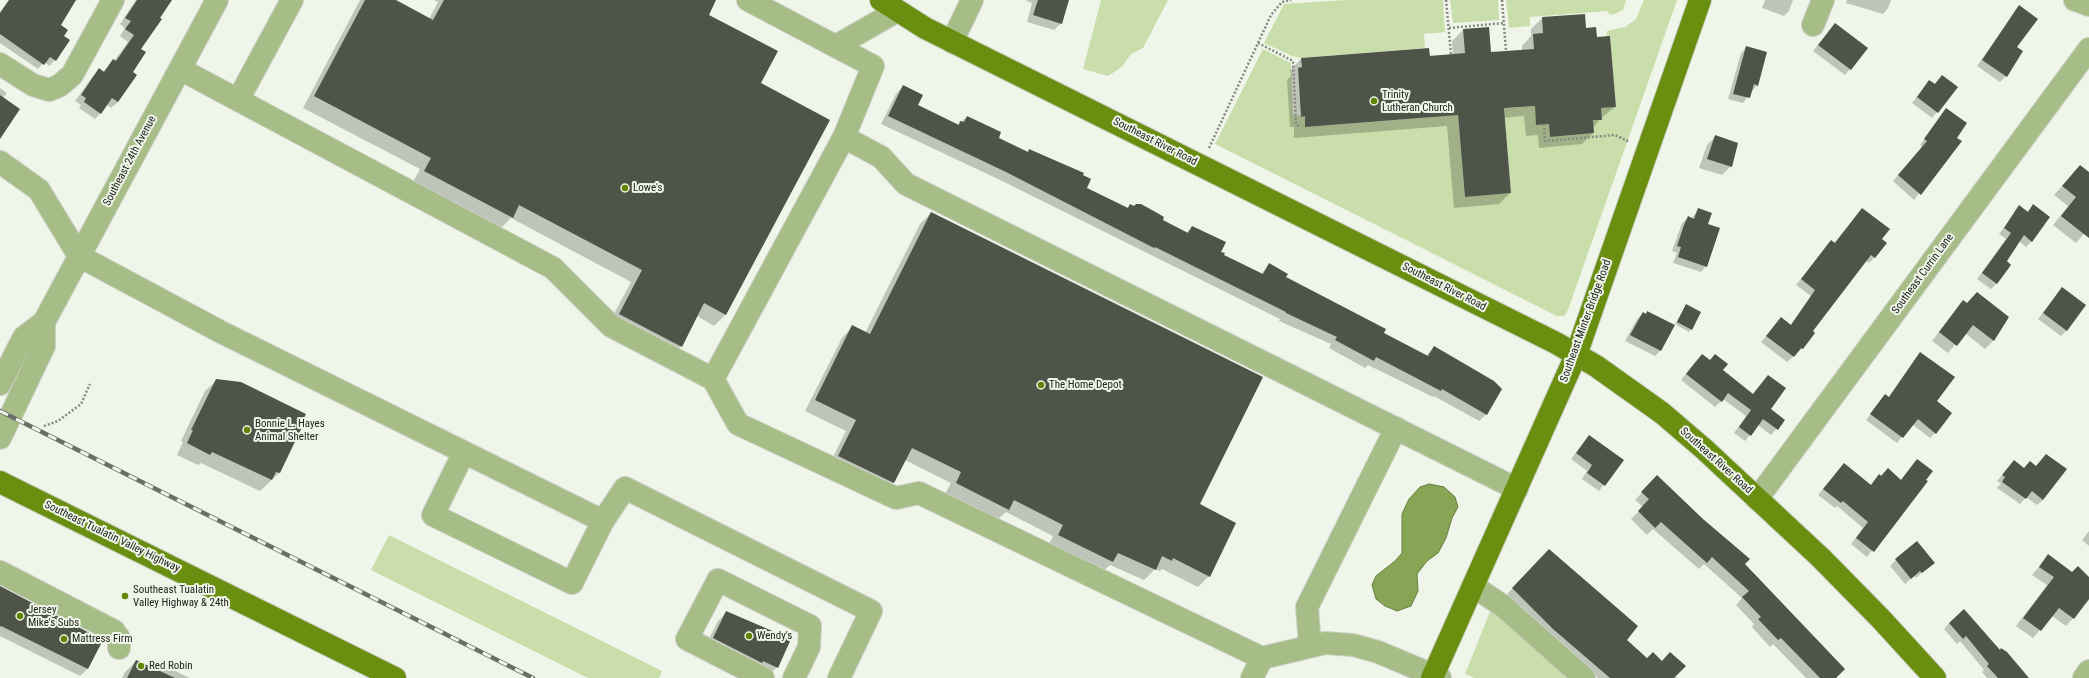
<!DOCTYPE html>
<style>
body{margin:0}
canvas{display:block;background:#eff5e8}
</style>
<canvas width="2089" height="678"></canvas>
<script>
const g = document.querySelector('canvas').getContext('2d');
g.lineJoin = 'round';
function fillPath(path, color) { g.fillStyle = color; g.fill(path, 'evenodd'); }
const poly = rows => new Path2D(rows.map(r => 'M' + r).join(''));
function strokePath(path, color, width, dash) { g.strokeStyle = color; g.lineWidth = width; g.lineCap = dash ? 'butt' : 'round'; g.setLineDash(dash || []); g.stroke(path); }
function drawText(font, color, halo, rows, align = 'center') {
  g.font = font + ' "Roboto Condensed",sans-serif'; g.lineWidth = 4; g.setLineDash([]); g.textBaseline = 'middle'; g.strokeStyle = halo; g.fillStyle = color; for (const [text, x, y, turn = 0] of rows) {
    g.save(); g.translate(x, y); g.rotate((+turn || 0) * Math.PI / 180); g.textAlign = isNaN(turn) ? turn : align; if (halo) g.strokeText(text, 0, 0); g.fillText(text, 0, 0); g.restore();
  }
}
fillPath(poly([
 [1101,0,1168,0,1143,48,1131,54,1122,67,1108,76,1083,69],
 [1346,0,1443,0,1445,32,1424,34,1425,48,1301,58,1292,56,1264,43,1284,4],
 [1450,0,1498,0,1499,20,1453,23],
 [1506,0,1626,0,1623,10,1615,14,1609,15,1608,11,1530,17,1530,26,1509,28],
 [1644,0,1677,0,1568,310,1564,316,1557,316,1215,144,1263,49,1291,63,1293,115,1305,116,1306,127,1433,117,1456,95,1465,197,1511,193,1503,96,1510,95,1511,108,1535,106,1537,125,1549,124,1550,137,1594,133,1593,120,1602,120,1601,108,1616,107,1610,37,1606,37,1607,31,1625,27,1636,19],
 [389,535,662,671,659,678,588,678,371,570],
 [1491,609,1568,678,1474,678,1465,674]
]), '#c9deab');
const water = poly([
 [1429,484,1444,487,1455,497,1458,507,1452,518,1446,538,1438,553,1427,561,1417,574,1418,591,1411,606,1397,611,1385,606,1376,599,1372,585,1376,576,1395,561,1402,553,1402,514,1409,499,1420,487,1429,484]
]);
fillPath(water, '#87a554');
strokePath(water, '#687e44', 1);
fillPath(poly([
 [9,0,78,0,74,1,59,25,63,36,69,40,50,66,44,62,38,69,0,43,0,12],
 [136,0,168,0,140,49,131,73,136,75,118,102,111,108,107,105,95,119,79,108,81,105,75,101,93,76,99,69,103,72,114,61,128,42,120,36,125,28,120,24],
 [360,0,394,0,429,19,438,2,434,0,715,0,707,15,759,83,726,314,714,326,697,316,681,346,670,357,608,325,631,282,511,218,501,228,413,182,420,169,303,108],
 [1025,0,1068,0,1061,23,1054,30,1027,22,1032,3],
 [1765,0,1793,0,1789,11,1784,16,1762,8],
 [1847,0,1891,0,1888,8,1883,14,1846,3],
 [2019,7,2016,48,2006,76,2000,82,1977,66],
 [1542,18,1585,29,1615,107,1601,118,1593,128,1593,133,1582,144,1539,148,1538,135,1526,136,1524,116,1504,118,1510,193,1499,204,1454,208,1447,126,1294,138,1294,127,1290,127,1287,80,1291,76,1290,70,1301,59,1453,55,1452,41,1463,30,1490,53,1522,51,1522,46,1531,36,1531,29],
 [1835,24,1850,69,1845,75,1813,51],
 [1747,47,1757,85,1743,103,1728,99,1741,53],
 [1942,76,1937,112,1932,118,1912,103,1929,81,1934,85],
 [903,86,916,105,957,125,967,117,997,138,1027,153,1030,150,1082,176,1086,188,1127,208,1131,205,1186,233,1192,227,1222,256,1261,274,1269,265,1285,278,1382,333,1426,356,1434,347,1487,414,1479,421,1434,396,1433,397,1368,365,1365,368,1329,348,1331,344,1279,321,1280,319,998,179,881,124,896,94],
 [0,88,7,93,3,98,0,133],
 [1947,109,1956,138,1960,141,1914,200,1893,181,1922,147,1920,145],
 [1716,136,1731,166,1722,175,1699,168,1707,145],
 [2080,166,2089,174,2089,228,2076,243,2053,225,2068,206,2054,195],
 [2033,206,2032,241,2026,247,2019,241,2005,262,1997,283,1991,289,1977,279,2006,239,1999,234,2019,207,2027,212],
 [1862,209,1881,240,1874,258,1869,263,1865,260,1811,332,1814,333,1802,349,1787,362,1761,342,1781,319,1790,326,1811,296,1796,285,1826,247,1831,241,1834,243],
 [1698,210,1707,225,1706,266,1701,272,1673,263,1677,253,1672,251,1682,223,1688,218,1691,219],
 [931,213,1198,505,1209,576,1198,587,1162,569,1160,571,1155,569,1144,580,1110,565,1101,573,1048,546,1053,536,1006,512,997,520,945,494,951,483,905,460,893,483,882,494,828,467,846,431,805,411,842,338,852,327,865,333,920,224],
 [2062,288,2067,330,2061,336,2038,319],
 [1963,301,2008,318,1993,341,1985,349,1965,333,1948,353,1932,341],
 [1686,306,1691,329,1689,332,1675,324],
 [1648,312,1674,326,1660,351,1655,356,1625,341,1637,319,1643,313,1645,315],
 [1920,353,1936,402,1935,433,1930,438,1912,424,1897,443,1866,420,1885,396,1888,398],
 [1696,361,1722,371,1752,395,1768,376,1770,409,1784,420,1771,435,1758,425,1745,441,1734,433,1746,416,1723,399,1715,407,1681,380],
 [217,380,301,427,279,473,260,491,201,463,198,465,177,455,183,442,181,441,205,391],
 [1589,436,1622,461,1599,491,1582,479,1587,471,1571,459],
 [2046,455,2043,500,2037,505,2026,497,2020,504,1997,488,2001,483,1997,481,2014,461,2024,469,2036,467],
 [1917,460,1926,481,1867,557,1851,544,1863,528,1837,506,1835,508,1818,495,1844,464,1870,486,1879,475,1900,481],
 [1650,484,1702,520,1744,564,1835,678,1806,678,1773,644,1770,647,1752,627,1754,624,1736,605,1742,598,1704,564,1699,569,1653,529,1647,535,1631,519,1643,507,1635,500],
 [2089,531,2089,546,2082,540],
 [1549,551,1625,640,1647,660,1678,678,1598,678,1548,635,1507,594],
 [2048,556,2072,573,2089,578,2089,600,2066,626,2052,616,2033,638,2016,626,2047,585,2032,575],
 [1896,560,1933,563,1916,578,1914,576,1905,584,1890,566],
 [0,587,101,641,87,669,80,676,0,636],
 [727,612,790,640,777,667,768,676,705,647,718,621],
 [1949,623,2023,678,1987,678,1982,672,1984,670,1960,641,1957,644,1944,629],
 [136,661,155,670,160,664,190,678,122,678,125,672]
]), '#0003');
fillPath(poly([
 [9,0,76,0,61,25,68,30,64,36,70,40,56,61,50,57,44,65,0,34,0,13],
 [137,0,172,0,160,18,162,19,141,49,146,52,133,72,137,75,118,102,112,98,101,114,84,102,86,98,81,95,99,68,104,72,113,59,116,61,134,35,125,29,131,21,125,18],
 [365,0,396,0,433,20,444,0,716,0,709,15,778,51,761,83,830,120,726,315,704,303,682,347,619,314,642,270,519,205,513,218,424,171,431,158,314,96],
 [1038,0,1069,0,1062,24,1033,15],
 [2019,5,2038,19,2017,47,2023,51,2007,77,1982,60],
 [1585,14,1586,28,1596,27,1597,37,1610,36,1616,107,1601,108,1602,120,1593,120,1594,133,1550,137,1549,124,1536,125,1535,106,1504,108,1511,193,1465,197,1458,115,1305,127,1305,116,1301,117,1298,68,1302,67,1301,58,1429,48,1430,56,1465,53,1463,29,1489,27,1491,52,1534,49,1533,34,1543,33,1542,17],
 [1835,23,1868,48,1851,70,1818,45],
 [1746,46,1767,52,1758,86,1754,84,1750,98,1733,94],
 [1942,75,1958,87,1938,113,1917,97,1929,80,1935,84],
 [903,85,923,95,918,105,959,125,960,121,964,122,967,116,1001,132,999,138,1028,152,1029,149,1084,173,1083,175,1091,179,1087,188,1128,208,1130,204,1134,206,1136,204,1141,204,1159,214,1164,217,1163,220,1188,233,1192,226,1226,242,1221,252,1225,253,1224,255,1263,274,1269,263,1288,274,1286,277,1386,329,1384,333,1428,356,1434,346,1494,381,1502,389,1487,415,1442,389,1441,391,1376,357,1374,361,1335,340,1337,337,1286,313,1286,312,1155,247,1154,248,1006,172,888,116],
 [0,95,20,109,0,139],
 [1946,108,1967,123,1957,138,1962,141,1921,195,1898,175,1927,141,1924,139],
 [1715,135,1738,143,1732,167,1707,159],
 [2080,165,2089,172,2089,238,2061,216,2076,197,2062,186],
 [2033,204,2050,217,2032,242,2024,235,2007,261,2011,265,1997,284,1982,273,2011,233,2004,228,2019,205,2028,212],
 [1698,208,1712,213,1708,224,1720,228,1707,267,1678,257,1681,247,1677,246,1684,225,1688,216,1694,219],
 [1862,208,1890,229,1882,239,1887,243,1875,258,1871,255,1813,331,1815,333,1803,349,1801,348,1794,357,1766,336,1781,317,1791,325,1815,290,1801,279,1831,240,1835,243],
 [931,212,1263,377,1200,504,1236,523,1210,577,1173,558,1172,561,1162,556,1156,570,1118,553,1113,562,1058,535,1063,525,1014,500,1009,510,956,483,961,472,912,448,894,483,838,456,856,420,815,400,852,325,870,334],
 [2062,287,2086,305,2067,331,2043,313],
 [1977,292,2009,317,1994,341,1973,325,1957,346,1939,332,1963,300,1967,303],
 [1686,304,1701,312,1692,330,1677,322],
 [1647,311,1675,325,1661,351,1630,335,1643,312,1646,314],
 [1920,352,1955,377,1937,401,1952,413,1936,434,1918,419,1903,438,1870,414,1885,394,1889,397],
 [1702,354,1710,360,1715,354,1728,364,1723,370,1753,394,1768,375,1786,388,1771,409,1785,420,1778,430,1763,419,1751,436,1739,427,1751,410,1728,393,1722,402,1686,374],
 [216,379,241,382,306,414,300,426,302,427,280,473,276,472,272,480,212,452,210,455,187,443,193,430,191,430],
 [1589,435,1624,460,1605,486,1587,473,1592,465,1576,453],
 [2046,454,2067,469,2043,500,2032,491,2026,499,2002,482,2005,477,2002,475,2014,460,2024,468,2030,461,2036,466],
 [1917,459,1933,471,1926,480,1928,481,1874,552,1856,538,1868,522,1843,501,1841,503,1823,489,1844,463,1871,485,1879,474,1881,476,1888,468,1901,480],
 [1657,475,1703,519,1750,559,1745,564,1845,669,1836,678,1820,678,1781,638,1778,640,1758,619,1761,617,1742,597,1749,591,1712,557,1707,563,1661,522,1655,528,1638,511,1649,499,1641,492],
 [1917,541,1935,563,1922,573,1920,571,1911,579,1895,559],
 [1549,549,1638,626,1627,640,1647,658,1653,652,1662,661,1670,652,1686,666,1674,678,1610,678,1553,629,1512,588],
 [2048,554,2072,572,2078,566,2089,577,2089,599,2074,619,2059,608,2041,631,2023,618,2054,577,2039,567],
 [0,586,103,640,88,669,1,626,0,627],
 [1964,609,2000,650,2001,648,2007,652,2029,678,1998,678,1987,666,1989,664,1966,636,1963,639,1949,623],
 [726,611,791,639,778,668,763,661,762,663,713,638],
 [136,660,175,678,127,678]
]), '#4f5449');
const minor = poly([
 [748,0,873,66,844,137,881,157,906,184,1517,489],
 [2075,0,2089,5],
 [1813,25,1823,0],
 [952,42,972,0],
 [836,46,897,11],
 [0,64,33,85,49,90,59,86,72,75,113,0],
 [180,69,553,268,611,326,713,379,738,424,896,498,919,493,1262,658,1325,643,1353,645,1378,652,1440,678],
 [238,100,292,0],
 [0,162,39,190,79,256,221,332,603,521,625,488,871,611,839,678],
 [713,379,844,137],
 [0,384,24,337,44,322,217,0],
 [0,438,44,346,44,322],
 [464,452,433,515,482,539,572,583,603,521],
 [1757,499,2089,49],
 [0,572,114,631,119,638,119,648],
 [1473,586,1503,606,1584,678],
 [1310,646,1307,607,1396,428],
 [763,678,687,639,718,580,810,626,809,647,794,678],
 [1252,678,1262,658],
 [2084,678,2089,671]
]);
const major = poly([
 [881,0,925,28,1556,343,1596,366,1662,413,1704,449,1821,558,1881,619,1935,678],
 [0,482,395,678],
 [1432,678,1576,355,1700,0]
]);
strokePath(minor, '#cacfc4', 24);
strokePath(major, '#cacfc4', 24);
strokePath(poly([
 [1446,0,1451,54],
 [1502,0,1506,51],
 [1449,28,1504,23],
 [1258,43,1293,61,1296,124,1300,127],
 [1544,124,1545,141,1615,135,1630,142],
 [1209,148,1271,15,1282,2,1291,0],
 [44,426,58,421,81,404,90,384]
]), '#858981', 2.5, [2, 2]);
strokePath(minor, '#a7bd87', 22);
strokePath(major, '#698e10', 22);
const rail = poly([
 [0,411,533,678]
]);
strokePath(rail, '#6a6e66', 4.5);
strokePath(rail, '#eff5e8', 3, [9]);
for (const [x, y, r, color] of [
 [1374,101,4,"#618503"],
 [625,188,4,"#618503"],
 [1041,385,4,"#618503"],
 [247,430,4,"#618503"],
 [125,596,4,"#618503"],
 [20,616,4,"#618503"],
 [749,636,4,"#618503"],
 [64,639,4,"#618503"],
 [141,666,4,"#618503"]
]) { const dot = new Path2D(); dot.arc(x, y, r, 0, 2 * Math.PI); g.fillStyle = color; g.fill(dot); strokePath(dot, '#eff5e8', 1.5); }
drawText('11px', '#21231f', '#eff5e8', [
 ["Trinity",1382,95],
 ["Lutheran Church",1382,108],
 ["Lowe's",633,188],
 ["The Home Depot",1049,385],
 ["Bonnie L. Hayes",255,424],
 ["Animal Shelter",255,437],
 ["Southeast Tualatin",133,590],
 ["Valley Highway & 24th",133,603],
 ["Jersey",28,610],
 ["Mike's Subs",28,623],
 ["Wendy's",757,636],
 ["Mattress Firm",72,639],
 ["Red Robin",149,666]
], 'left');
drawText('11px', '#21231f', '#eff5e8', [
 ["Southeast River Road",1155,142,27],
 ["Southeast 24th Avenue",130,161,-62],
 ["Southeast Currin Lane",1923,274,-54],
 ["Southeast River Road",1444,287,27],
 ["Southeast Minter Bridge Road",1586,321,-70],
 ["Southeast River Road",1716,461,42],
 ["Southeast Tualatin Valley Highway",112,537,26]
]);
</script>
